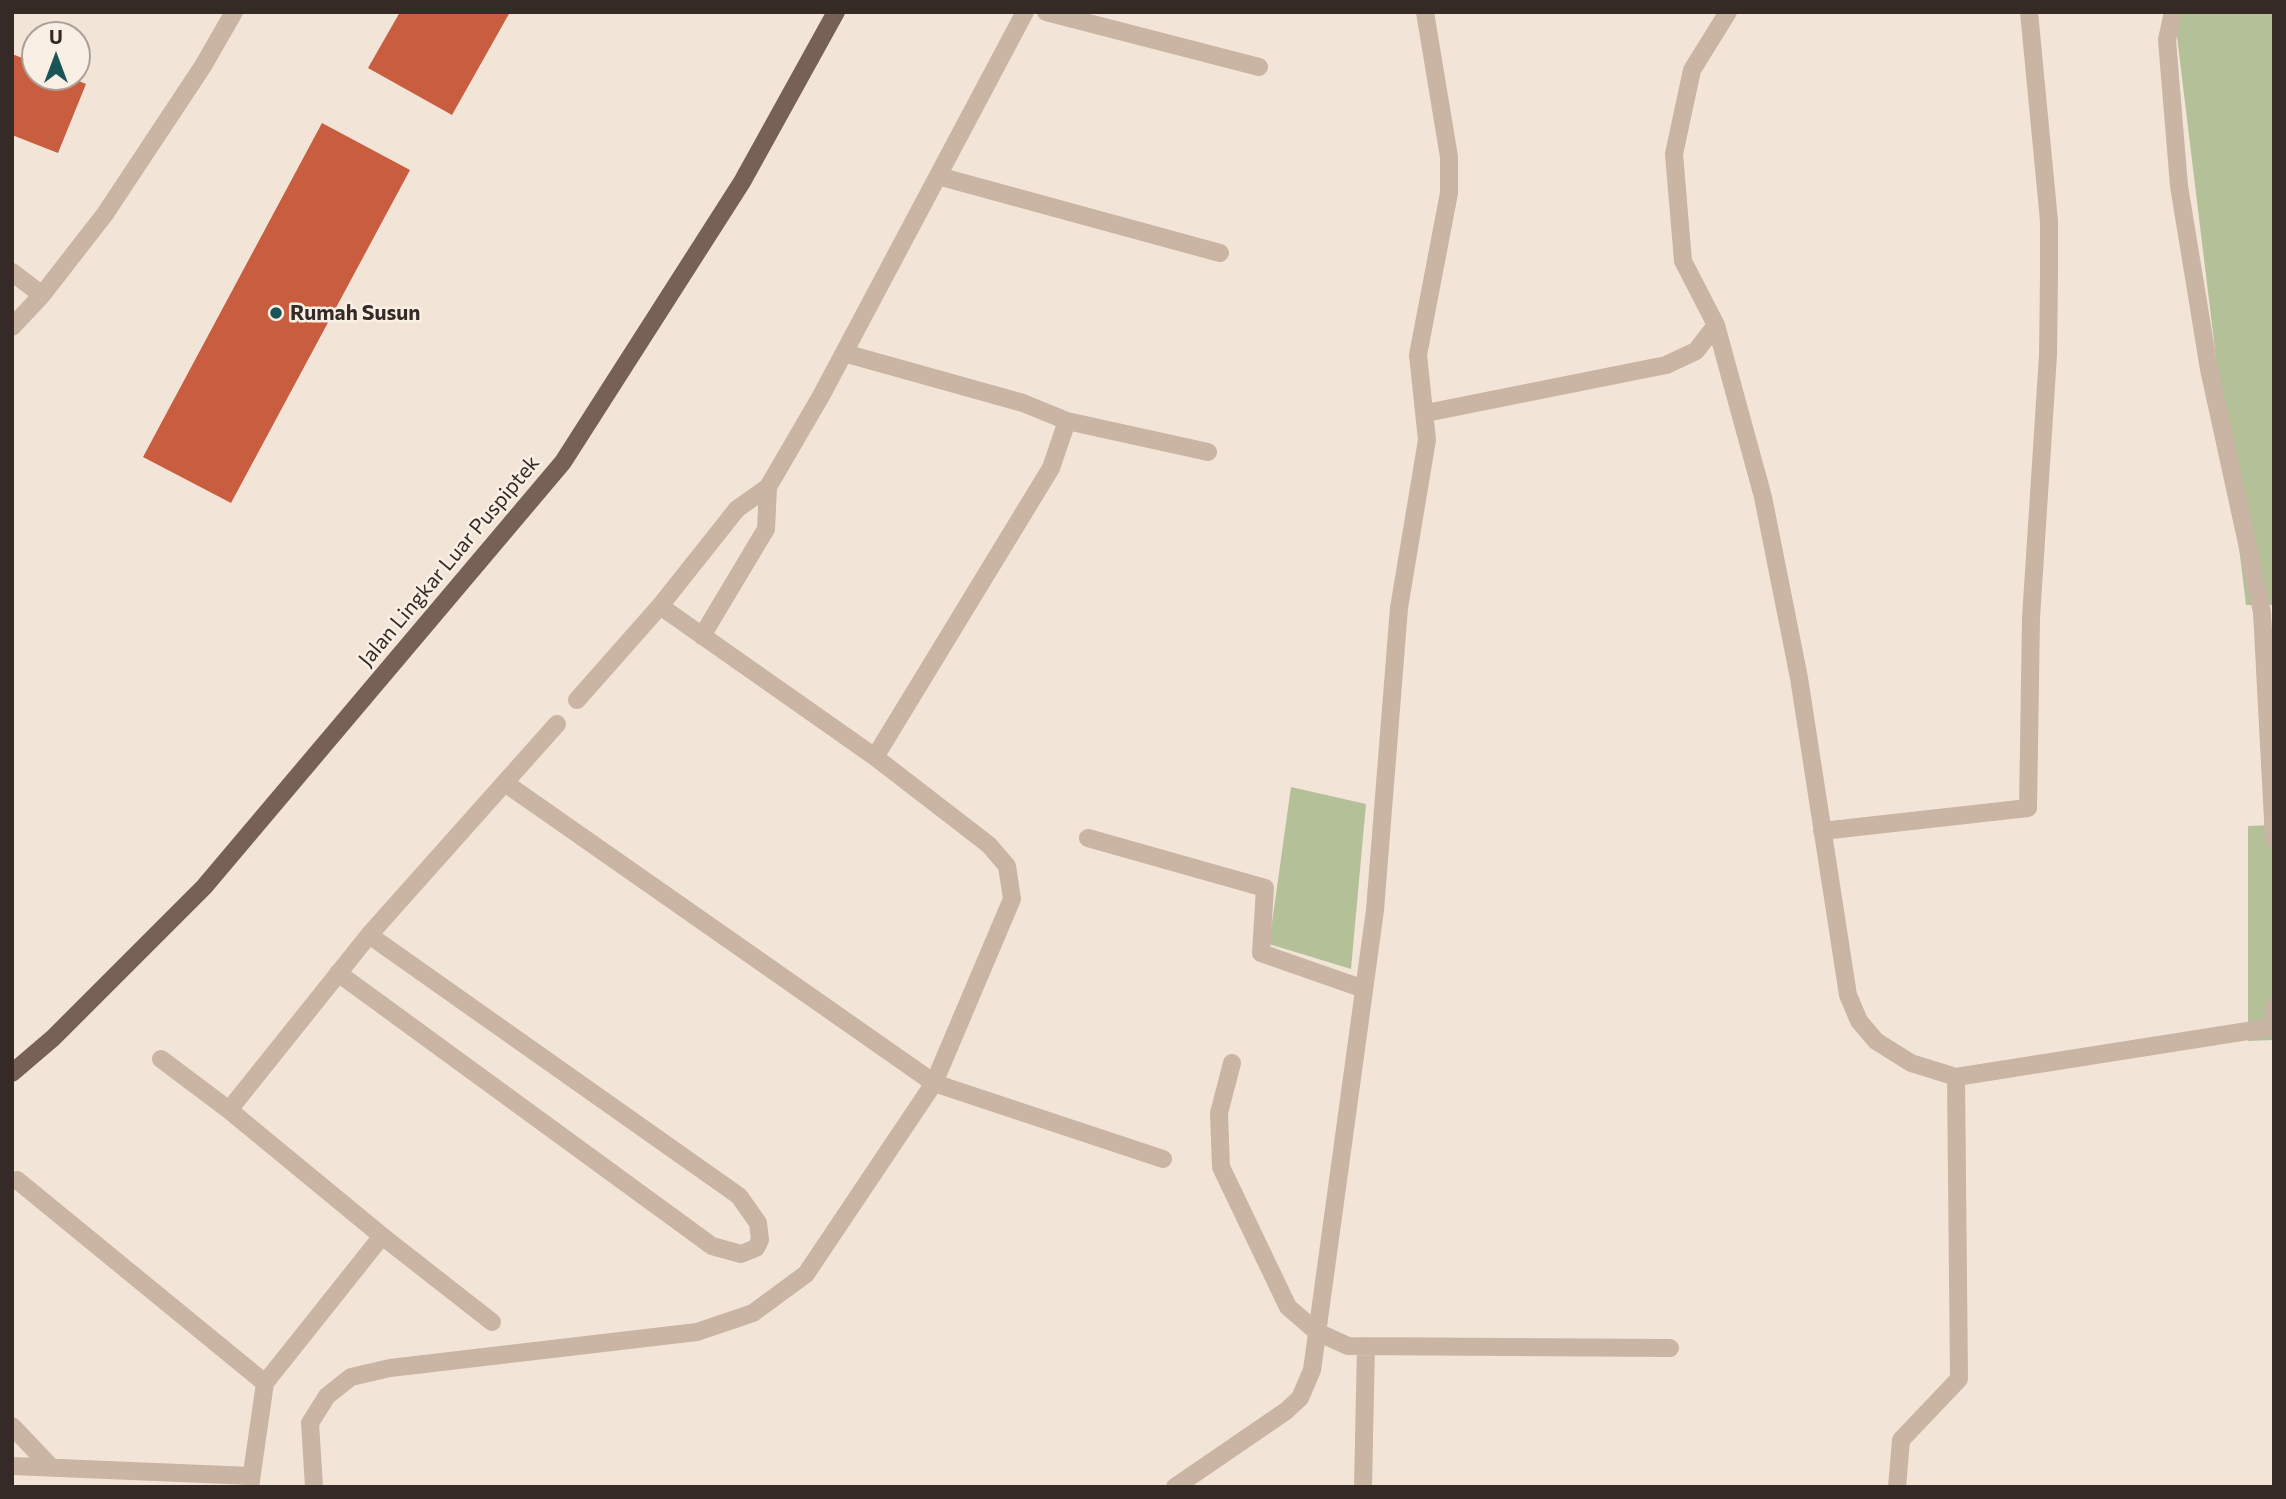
<!DOCTYPE html>
<style>
body{margin:0}
#map{position:relative;width:2286px;height:1499px;overflow:hidden;background:#f2e5d8;font-family:Commissioner,sans-serif}
canvas{display:block}
.frame{position:absolute;inset:0;border:14px solid #352a26;pointer-events:none}
.north{position:absolute;left:21px;top:21px;width:70px;height:70px;box-sizing:border-box;background:#f9efe4;border:2px solid #aba098;border-radius:50%;rotate:0deg;font-size:19px;font-weight:700;line-height:28px;text-align:center;color:#352a26}
.north::after{content:'';display:block;margin:auto;width:24px;height:32px;background:#1b5457;clip-path:polygon(50% 0,100% 100%,50% 72%,0 100%)}
</style>
<div id="map">
<canvas width="2286" height="1499"></canvas>
<div class="frame"></div>
<div class="north">U</div>
</div>
<script>
const g = document.querySelector('canvas').getContext('2d');
g.lineJoin = 'round';
function fillPath(path, color) { g.fillStyle = color; g.fill(path, 'evenodd'); }
const poly = rows => new Path2D(rows.map(r => 'M' + r).join(''));
function strokePath(path, color, width, dash) { g.strokeStyle = color; g.lineWidth = width; g.lineCap = dash ? 'butt' : 'round'; g.setLineDash(dash || []); g.stroke(path); }
function drawText(font, color, halo, rows, align = 'center') {
  g.font = font + ' Commissioner,sans-serif'; g.lineWidth = 5; g.setLineDash([]); g.textBaseline = 'middle'; g.strokeStyle = halo; g.fillStyle = color; for (const [text, x, y, turn = 0] of rows) {
    g.save(); g.translate(x, y); g.rotate((+turn || 0) * Math.PI / 180); g.textAlign = isNaN(turn) ? turn : align; if (halo) g.strokeText(text, 0, 0); g.fillText(text, 0, 0); g.restore();
  }
}
fillPath(poly([
 [2174,12,2274,12,2274,605,2246,605],
 [1291,787,1366,804,1351,969,1269,944],
 [2274,825,2274,1040,2248,1041,2248,826]
]), '#b4c198');
fillPath(poly([
 [400,12,510,12,452,115,368,68],
 [12,54,35,63,35,77,69,77,86,84,58,153,12,135],
 [322,123,410,170,231,503,143,457]
]), '#c95d3f');
strokePath(poly([
 [1046,12,1259,67],
 [2173,12,2167,40,2179,186,2209,369,2262,612,2274,839],
 [938,176,1220,253],
 [12,272,42,295],
 [1716,325,1763,497,1799,678,1848,995,1859,1021,1876,1041,1911,1063,1956,1077,1959,1379,1901,1440,1897,1487],
 [12,327,42,295,105,214,203,66,234,12],
 [844,353,1023,403,1067,421,1051,468,875,757],
 [1426,413,1666,365,1696,351,1716,325,1683,261,1674,154,1692,70,1728,12],
 [1067,421,1208,452],
 [702,636,766,529,768,487],
 [577,700,660,606,737,509,768,487,821,396,1025,12],
 [505,783,934,1083,1163,1159],
 [1822,831,2028,808,2031,618,2048,355,2049,277,2049,221,2029,12],
 [1088,838,1265,888,1261,953,1364,989],
 [338,973,712,1246,741,1254,756,1248,760,1240,758,1223,739,1196,369,935],
 [161,1059,229,1110],
 [1232,1063,1219,1113,1221,1167,1288,1307,1317,1332,1348,1346,1670,1348],
 [1956,1077,2273,1027,2274,1007],
 [17,1180,265,1383],
 [382,1236,229,1110,369,935,557,724],
 [12,1426,50,1466],
 [12,1466,251,1476],
 [250,1487,265,1383,382,1236,492,1322],
 [314,1487,310,1423,327,1396,351,1377,390,1368,697,1332,753,1313,806,1274,934,1083,1012,899,1007,866,989,845,875,757,660,606],
 [1175,1487,1286,1411,1300,1398,1312,1370,1375,910,1399,608,1427,440,1418,355,1449,193,1449,157,1425,12],
 [1363,1487,1366,1346]
]), '#cab4a4', 18);
strokePath(poly([
 [12,1073,53,1038,204,887,563,462,742,182,836,12]
]), '#776156', 18);
for (const [x, y, r, color] of [
 [276,313,7,"#1b5457"]
]) { const dot = new Path2D(); dot.arc(x, y, r, 0, 2 * Math.PI); g.fillStyle = color; g.fill(dot); strokePath(dot, '#f9efe4', 2.5); }
drawText('bold 21px', '#352a26', '#f9efe4', [
 ["Rumah Susun",290,313]
], 'left');
drawText('21px', '#352a26', '#f9efe4', [
 ["Jalan Lingkar Luar Puspiptek",449,561,-50]
]);
</script>
